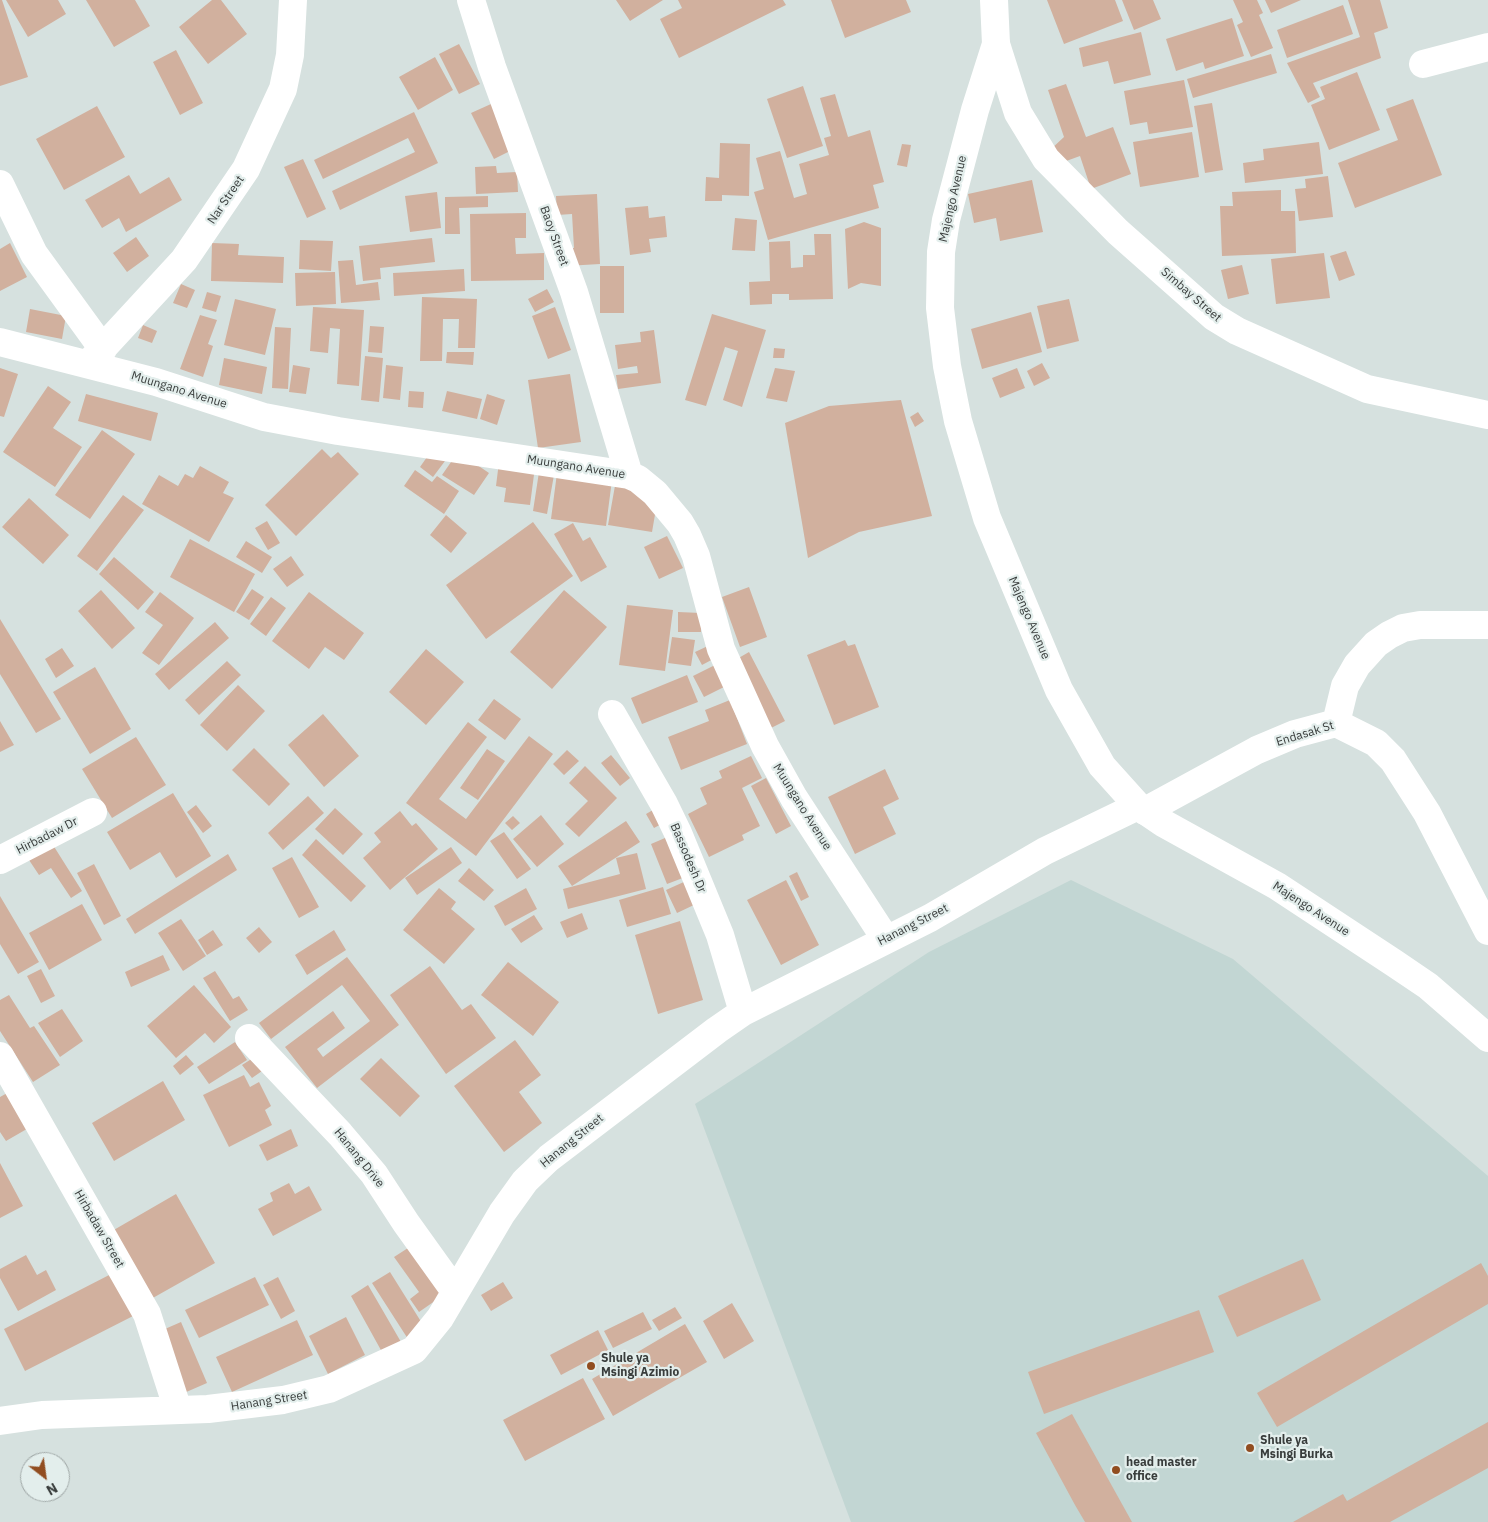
<!DOCTYPE html>
<style>
body{margin:0}
#map{position:relative;width:1488px;height:1522px;overflow:hidden;background:#d6e1df;font-family:"IBM Plex Sans",sans-serif}
canvas{display:block}
.north{position:absolute;left:20px;top:1452px;width:50px;height:50px;box-sizing:border-box;background:#e3eeec;border:1px solid #9fa7a6;border-radius:50%;rotate:150deg;font-size:14px;font-weight:700;line-height:20px;text-align:center;color:#393d3c}
.north::after{content:'';display:block;margin:auto;width:18px;height:22px;background:#914d20;clip-path:polygon(50% 0,100% 100%,50% 72%,0 100%)}
</style>
<div id="map">
<canvas width="1488" height="1522"></canvas>
<div class="north">N</div>
</div>
<script>
const g = document.querySelector('canvas').getContext('2d');
g.lineJoin = 'round';
function fillPath(path, color) { g.fillStyle = color; g.fill(path, 'evenodd'); }
const poly = rows => new Path2D(rows.map(r => 'M' + r).join(''));
function strokePath(path, color, width, dash) { g.strokeStyle = color; g.lineWidth = width; g.lineCap = dash ? 'butt' : 'round'; g.setLineDash(dash || []); g.stroke(path); }
function drawText(font, color, halo, rows, align = 'center') {
  g.font = font + ' "IBM Plex Sans",sans-serif'; g.lineWidth = 4.5; g.setLineDash([]); g.textBaseline = 'middle'; g.strokeStyle = halo; g.fillStyle = color; for (const [text, x, y, turn = 0] of rows) {
    g.save(); g.translate(x, y); g.rotate((+turn || 0) * Math.PI / 180); g.textAlign = isNaN(turn) ? turn : align; if (halo) g.strokeText(text, 0, 0); g.fillText(text, 0, 0); g.restore();
  }
}
fillPath(poly([
 [1071,880,1233,959,1488,1176,1488,1522,851,1522,695,1104,929,952]
]), '#c2d6d3');
fillPath(poly([
 [0,0,2,0,28,77,0,86],
 [6,0,58,0,66,14,28,37],
 [86,0,135,0,150,26,114,47],
 [212,0,221,0,247,34,208,64,179,27],
 [616,0,663,0,630,21],
 [678,0,783,0,786,5,679,58,660,19,682,8],
 [831,0,906,0,911,12,845,38],
 [1047,0,1115,0,1123,21,1064,44],
 [1122,0,1153,0,1161,19,1134,30],
 [1233,0,1257,0,1263,13,1259,15,1273,48,1251,57,1237,25,1243,22],
 [1265,0,1301,0,1271,13],
 [1348,0,1380,0,1388,28,1374,33,1381,58,1313,83,1320,97,1308,103,1287,63,1360,37],
 [1343,5,1353,34,1287,58,1277,30],
 [1232,18,1244,56,1205,69,1203,62,1176,71,1166,39],
 [1141,32,1151,75,1114,84,1108,61,1083,67,1079,48],
 [459,44,480,84,459,94,439,54],
 [176,50,203,103,180,115,153,62],
 [1271,54,1277,73,1193,98,1187,79],
 [435,57,453,90,418,110,399,77],
 [1357,72,1380,130,1329,150,1311,105,1325,99,1320,87],
 [1184,80,1193,127,1149,134,1147,122,1130,125,1124,91],
 [1066,84,1086,137,1113,127,1131,174,1091,189,1080,156,1058,164,1050,150,1064,137,1048,90],
 [803,86,823,146,787,158,767,99],
 [835,94,848,137,870,130,884,182,873,185,879,208,768,240,754,192,764,189,756,158,780,151,794,198,807,194,799,164,829,155,824,138,831,136,820,98],
 [1413,99,1442,175,1355,208,1338,163,1398,140,1386,109],
 [1212,103,1223,170,1205,173,1194,106],
 [491,104,514,149,494,159,471,113],
 [97,106,125,157,64,190,36,139],
 [414,112,438,163,340,210,332,191,415,152,408,138,323,179,314,160],
 [1192,132,1199,177,1140,187,1133,142],
 [1319,142,1323,174,1245,183,1243,163,1264,160,1263,149],
 [720,143,750,144,749,196,722,195,722,201,705,201,706,177,719,178],
 [902,144,911,145,907,167,897,165],
 [303,159,326,209,307,218,284,167],
 [496,166,497,173,517,172,518,192,476,194,475,167],
 [129,175,140,194,169,177,182,200,126,232,119,218,102,228,85,200],
 [1328,176,1333,217,1299,221,1295,189,1306,188,1305,179],
 [1032,180,1043,232,1000,241,996,218,974,223,968,194],
 [1281,190,1281,211,1295,211,1296,253,1222,256,1220,206,1233,206,1232,192],
 [437,192,441,228,410,232,405,196],
 [597,194,600,264,566,266,565,248,574,248,572,214,557,215,556,196],
 [488,196,488,207,459,208,460,234,445,234,445,197],
 [648,206,649,218,665,216,667,237,649,239,651,252,630,255,625,208],
 [526,213,526,238,515,238,516,254,544,253,544,280,471,281,470,214],
 [735,218,757,220,755,251,732,250],
 [864,222,881,228,881,286,861,283,848,289,845,229],
 [814,234,831,234,833,299,789,300,789,294,772,294,772,304,750,305,749,282,770,281,769,242,790,241,791,268,803,267,803,255,815,255],
 [136,237,149,256,127,272,113,253],
 [432,238,435,262,380,268,381,279,363,281,359,246],
 [300,240,333,241,331,271,299,269],
 [10,243,27,277,0,291,0,249],
 [212,243,239,244,238,255,284,257,283,283,211,281],
 [1346,251,1355,275,1339,281,1330,256],
 [1324,253,1330,298,1276,304,1271,259],
 [353,260,356,285,378,282,380,300,341,303,338,261],
 [1242,265,1249,294,1228,299,1221,270],
 [600,266,624,266,624,313,600,313],
 [464,269,465,291,394,296,393,273],
 [335,272,336,304,296,306,295,273],
 [181,284,195,290,187,308,173,303],
 [547,289,554,302,535,312,528,299],
 [207,292,221,296,216,312,202,308],
 [422,297,477,299,475,348,458,348,459,319,443,319,442,361,420,361],
 [235,299,276,309,265,355,224,345],
 [1069,299,1079,341,1047,349,1037,306],
 [313,307,364,310,359,386,337,384,340,329,330,328,328,353,310,351],
 [555,307,571,350,548,359,532,316],
 [30,309,66,316,62,339,26,332],
 [1031,312,1042,352,982,369,971,329],
 [712,314,766,330,742,407,723,400,738,351,725,347,706,406,685,400],
 [200,315,217,320,208,344,213,346,203,377,180,369],
 [143,325,157,331,152,343,138,338],
 [370,326,384,327,382,353,368,352],
 [275,327,291,328,288,389,272,388],
 [654,330,661,383,618,389,616,375,638,373,637,366,618,369,615,345,641,342,640,332],
 [774,348,785,349,784,358,773,358],
 [447,352,474,352,473,365,446,363],
 [365,356,383,358,379,402,361,400],
 [224,358,267,367,262,394,219,385],
 [1042,363,1050,378,1034,386,1027,371],
 [293,365,310,368,306,394,289,392],
 [386,365,403,367,400,400,383,398],
 [0,368,18,374,4,417,0,416],
 [775,368,795,371,787,402,766,398],
 [1017,368,1025,388,1000,398,992,378],
 [570,374,581,442,538,448,528,380],
 [48,386,71,402,53,428,82,447,55,487,3,452],
 [409,391,424,392,423,408,408,407],
 [447,391,482,399,477,419,442,411],
 [86,394,158,413,151,441,78,421],
 [487,394,505,400,497,425,480,419],
 [901,400,932,516,859,532,808,558,785,423,829,406],
 [918,412,924,421,915,427,910,417],
 [102,430,135,454,90,519,55,495],
 [434,447,448,457,433,477,420,467],
 [322,449,331,458,338,452,359,474,296,536,265,505],
 [458,452,489,473,474,495,442,475],
 [499,462,535,467,530,505,504,502,506,488,496,486],
 [200,466,229,482,223,493,234,498,209,542,142,504,159,475,178,486,185,474,193,478],
 [415,470,432,482,437,476,459,491,444,514,404,486],
 [539,472,554,475,547,514,533,511],
 [557,473,612,480,606,526,551,519],
 [616,480,657,503,652,532,608,525],
 [123,495,144,510,97,571,77,556],
 [29,498,69,535,43,564,2,527],
 [446,515,467,533,451,553,430,535],
 [267,521,280,543,268,550,255,528],
 [533,522,573,576,486,639,446,585],
 [573,523,583,541,590,537,607,567,581,582,554,534],
 [667,536,683,568,659,579,644,547],
 [190,539,255,574,234,612,170,577],
 [246,541,272,557,262,573,236,557],
 [291,556,304,575,287,587,273,569],
 [114,557,154,592,138,610,99,574],
 [749,587,767,637,740,647,722,597],
 [252,589,264,597,249,620,236,612],
 [101,590,135,628,112,649,78,611],
 [564,590,607,627,552,689,510,652],
 [160,592,194,618,159,665,142,653,163,625,145,612],
 [309,592,364,633,344,660,325,647,309,669,272,641],
 [271,597,286,608,266,636,250,624],
 [627,605,673,610,665,671,619,665],
 [678,612,701,613,701,632,678,632],
 [0,619,61,719,36,733,0,674],
 [215,622,229,638,169,690,155,674],
 [672,637,695,640,691,666,668,663],
 [845,640,848,646,855,644,879,707,834,725,807,655],
 [710,645,717,657,702,665,695,652],
 [62,648,74,666,56,678,45,659],
 [426,649,464,682,426,725,389,692],
 [749,652,785,721,765,731,730,663],
 [227,661,241,675,199,715,185,700],
 [717,664,728,685,704,697,693,676],
 [95,667,131,729,90,754,53,692],
 [687,675,698,702,642,724,631,698],
 [238,685,265,711,227,751,200,725],
 [494,699,521,719,505,740,478,720],
 [730,700,747,744,681,770,668,737,709,721,705,710],
 [323,714,359,756,324,787,288,745],
 [0,721,14,745,0,752],
 [468,722,487,737,439,799,466,819,529,736,553,754,476,856,406,803],
 [136,737,166,785,112,818,82,769],
 [254,748,290,784,269,806,232,770],
 [487,749,505,761,478,800,460,788],
 [567,750,579,761,564,775,553,764],
 [611,755,630,778,620,786,601,763],
 [751,756,762,778,742,788,760,826,742,835,744,840,709,857,688,814,707,804,700,788,722,778,719,771],
 [585,766,617,798,579,837,565,824,588,801,569,783],
 [885,769,899,799,883,807,896,834,855,854,828,797],
 [766,778,791,826,776,834,751,786],
 [173,793,211,856,176,878,160,852,130,870,107,832],
 [308,796,324,813,283,850,268,833],
 [196,805,212,826,203,833,187,812],
 [658,807,667,821,654,828,646,814],
 [335,808,363,834,343,855,315,829],
 [400,811,412,826,416,823,438,849,390,890,363,858,381,842,374,833],
 [541,815,564,844,537,867,513,839],
 [513,816,520,823,512,830,505,823],
 [626,821,640,842,572,886,558,866],
 [504,832,531,869,517,879,490,841],
 [672,835,688,876,667,884,651,844],
 [316,839,366,886,351,902,302,855],
 [53,845,82,891,71,898,51,868,39,875,29,860],
 [451,847,462,863,417,895,405,878],
 [637,853,646,889,568,909,563,889,620,874,616,858],
 [228,854,237,870,135,934,126,919],
 [292,857,319,907,299,918,272,868],
 [94,864,121,916,104,925,77,873],
 [469,868,494,890,484,901,458,881],
 [797,872,809,897,801,901,789,876],
 [786,880,819,945,781,965,747,900],
 [686,881,696,904,677,913,666,890],
 [663,887,671,914,627,927,619,900],
 [439,888,456,902,451,909,475,929,444,964,403,930],
 [526,888,537,909,505,926,494,906],
 [0,896,39,962,18,974,0,944],
 [82,904,102,940,49,970,29,933],
 [582,913,588,929,567,938,560,922],
 [534,915,543,929,521,943,511,929],
 [181,919,206,956,183,971,158,933],
 [680,921,703,1000,658,1014,635,935],
 [259,927,272,942,259,953,246,938],
 [213,930,223,945,207,955,198,940],
 [334,930,346,950,307,975,295,955],
 [163,955,170,970,131,987,125,972],
 [347,957,399,1025,317,1088,285,1047,333,1011,345,1028,317,1049,323,1057,370,1021,342,985,271,1039,259,1023],
 [508,962,559,1002,533,1036,481,995],
 [430,966,462,1010,471,1004,496,1038,446,1074,390,995],
 [41,969,55,996,41,1003,27,976],
 [215,971,233,999,239,996,248,1010,230,1021,203,978],
 [194,985,231,1027,214,1043,205,1033,176,1058,147,1026],
 [9,995,30,1028,34,1026,60,1065,33,1082,0,1031,0,1000],
 [62,1009,83,1041,60,1057,38,1023],
 [515,1040,541,1075,519,1092,542,1123,504,1152,454,1086],
 [235,1042,247,1060,209,1084,197,1067],
 [186,1055,194,1064,180,1075,173,1066],
 [253,1058,262,1071,252,1078,242,1065],
 [381,1058,420,1096,400,1117,360,1079],
 [244,1075,250,1087,259,1082,271,1106,265,1110,272,1125,229,1147,203,1095],
 [163,1081,185,1120,114,1161,92,1123],
 [11,1091,32,1126,6,1141,0,1132,0,1097],
 [291,1129,298,1146,267,1161,259,1145],
 [0,1163,23,1206,0,1218],
 [289,1183,295,1194,309,1186,322,1210,273,1236,258,1209,273,1201,270,1193],
 [176,1194,215,1263,151,1299,112,1231],
 [408,1248,442,1296,419,1312,410,1299,419,1292,394,1257],
 [26,1255,37,1275,46,1270,56,1290,18,1311,0,1278,0,1269],
 [1303,1259,1321,1300,1237,1337,1218,1296],
 [1481,1263,1488,1276,1488,1304,1277,1427,1257,1393],
 [115,1272,137,1314,25,1371,4,1329],
 [390,1272,425,1328,408,1339,372,1283],
 [255,1277,269,1305,199,1338,185,1310],
 [278,1277,295,1311,281,1319,263,1285],
 [503,1282,513,1298,491,1311,481,1295],
 [368,1285,401,1342,382,1352,351,1296],
 [732,1303,754,1341,724,1359,703,1321],
 [675,1307,682,1318,659,1331,652,1320],
 [1199,1310,1214,1352,1044,1414,1028,1372],
 [643,1312,652,1329,613,1348,604,1331],
 [346,1317,365,1355,328,1374,309,1336],
 [297,1320,313,1355,232,1392,216,1357],
 [181,1322,207,1383,184,1393,158,1332],
 [685,1324,707,1362,613,1416,592,1379],
 [598,1330,608,1350,561,1375,550,1355],
 [583,1378,605,1419,525,1461,503,1420],
 [1072,1414,1132,1522,1085,1522,1075,1505,1036,1433],
 [1488,1422,1488,1468,1390,1522,1293,1522,1343,1494,1347,1501]
]), '#d1b09e');
strokePath(poly([
 [471,0,492,67,574,292,629,475],
 [996,44,1018,113,1046,159,1118,232,1214,317,1237,331,1367,389,1488,415],
 [1423,64,1488,47],
 [0,184,34,254,103,349],
 [0,342,156,382,264,417,338,431,629,475,638,479,655,493,680,523,687,535,696,556,721,649,765,746,794,798,885,938],
 [88,364,184,260,246,169,283,89,290,55,293,0],
 [612,714,664,804,678,833,720,935,743,1012],
 [1336,723,1345,686,1357,665,1376,644,1389,635,1403,628,1420,625,1488,625],
 [1145,811,1257,750,1295,734,1336,723,1376,743,1393,760,1427,813,1488,931],
 [0,860,93,812],
 [249,1038,340,1134,374,1174,406,1223,454,1290],
 [0,1056,147,1314,178,1410],
 [0,1421,42,1415,208,1409,283,1400,329,1389,414,1350,440,1318,502,1213,525,1181,549,1158,717,1030,743,1012,930,918,1045,851,1138,806]
]), '#fff', 28);
strokePath(poly([
 [994,0,996,44,975,110,946,220,941,252,940,308,947,366,958,421,987,518,1059,690,1102,766,1138,806,1163,823,1277,886,1394,963,1428,986,1488,1038]
]), '#fff', 28);
for (const [x, y, r, color] of [
 [591,1366,5,"#914d20"],
 [1250,1448,5,"#914d20"],
 [1116,1470,5,"#914d20"]
]) { const dot = new Path2D(); dot.arc(x, y, r, 0, 2 * Math.PI); g.fillStyle = color; g.fill(dot); strokePath(dot, '#e3eeec', 2); }
drawText('12px', '#393d3c', '#e3eeec', [
 ["Majengo Avenue",953,199,-77],
 ["Nar Street",226,200,-56],
 ["Baoy Street",554,236,70],
 ["Simbay Street",1191,295,41],
 ["Muungano Avenue",179,390,17],
 ["Muungano Avenue",576,467,9],
 ["Majengo Avenue",1029,618,67],
 ["Endasak St",1305,734,-17],
 ["Muungano Avenue",802,807,58],
 ["Hirbadaw Dr",47,836,-27],
 ["Bassodesh Dr",688,858,67],
 ["Majengo Avenue",1311,909,33],
 ["Hanang Street",913,925,-27],
 ["Hanang Street",572,1141,-39],
 ["Hanang Drive",359,1158,51],
 ["Hirbadaw Street",99,1229,60],
 ["Hanang Street",269,1401,-9]
]);
drawText('bold 12px', '#393d3c', '#e3eeec', [
 ["Shule ya",601,1359],
 ["Msingi Azimio",601,1373],
 ["Shule ya",1260,1441],
 ["Msingi Burka",1260,1455],
 ["head master",1126,1463],
 ["office",1126,1477]
], 'left');
</script>
